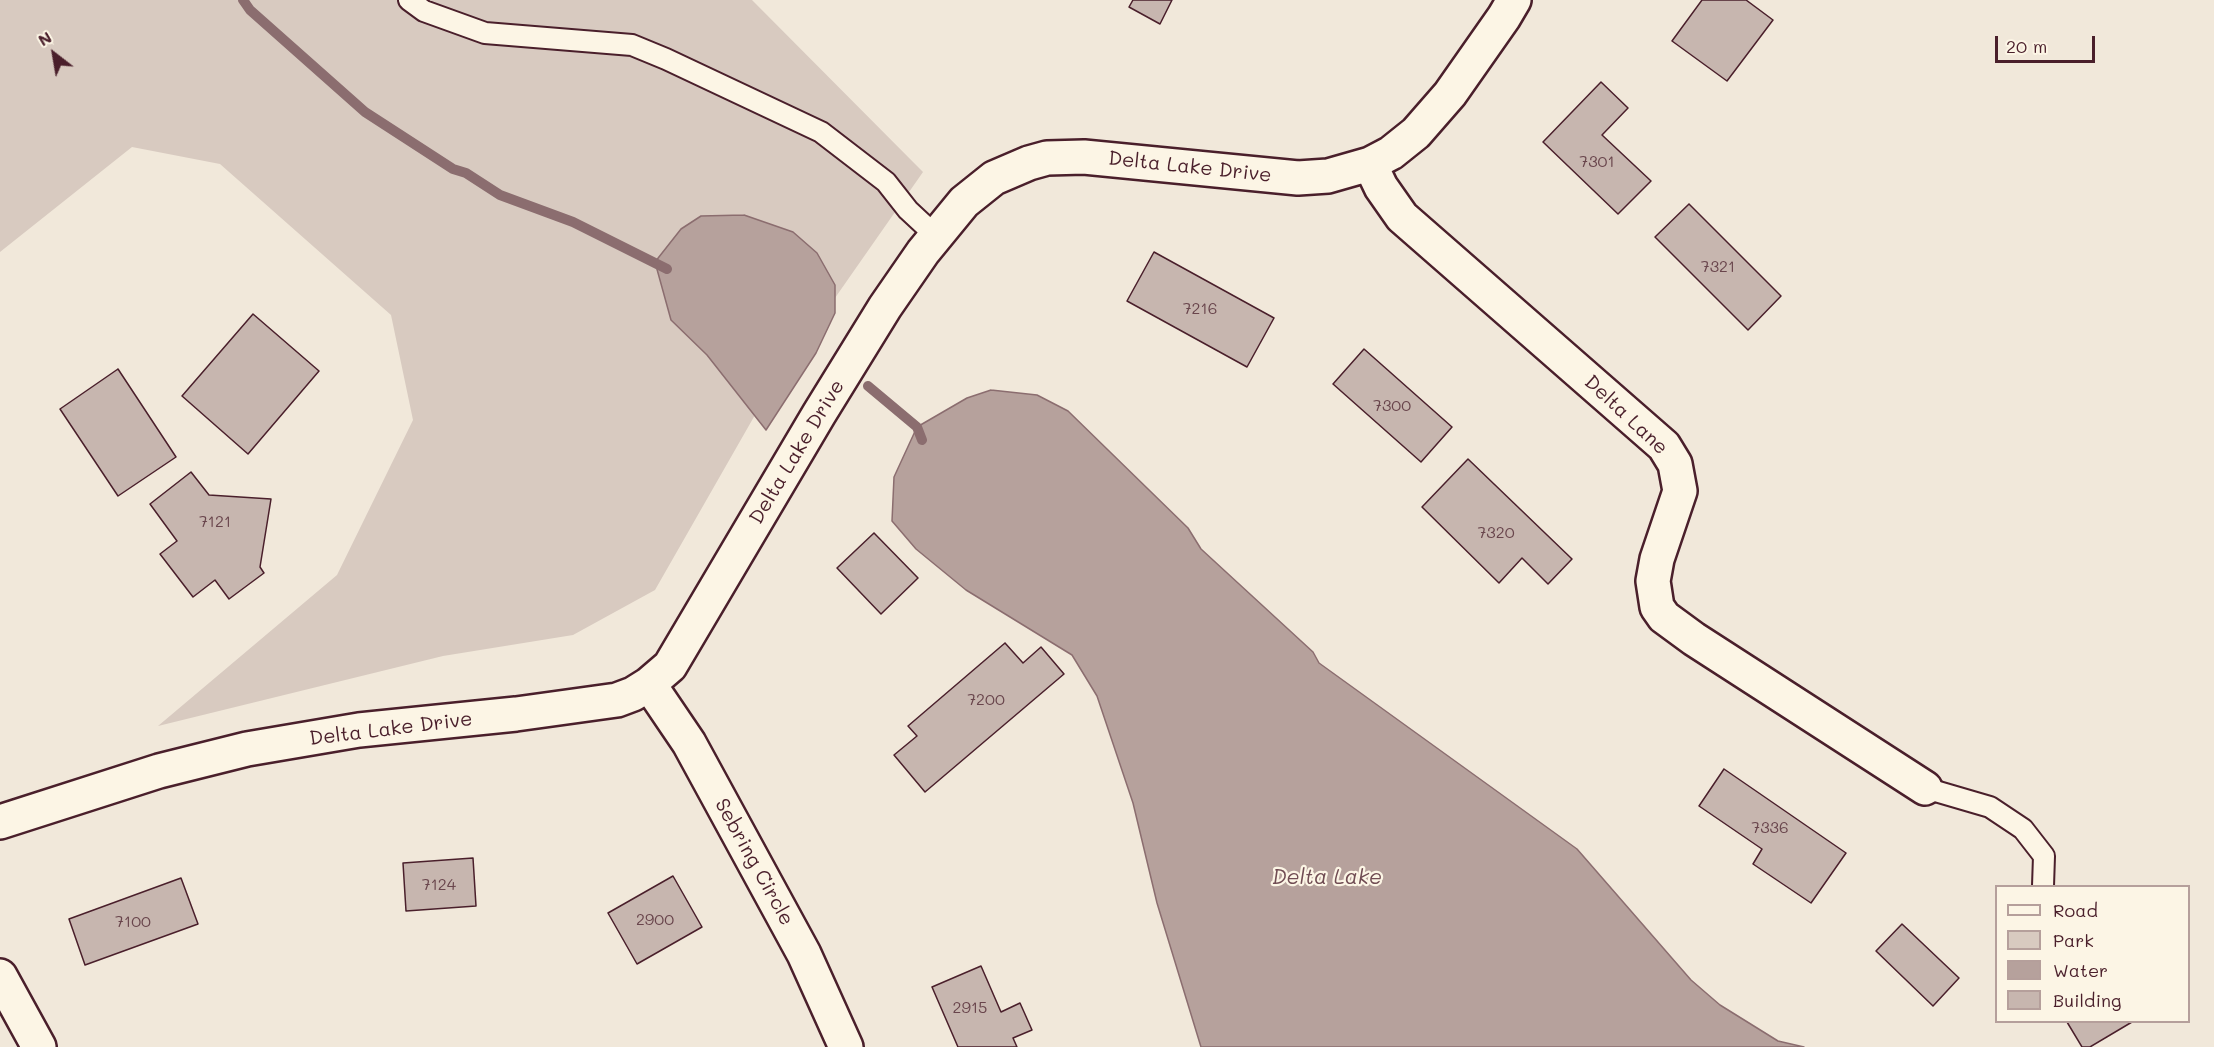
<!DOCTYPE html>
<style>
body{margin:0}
#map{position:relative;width:2214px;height:1047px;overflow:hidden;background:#f1e8da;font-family:Mali,sans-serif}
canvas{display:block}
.legend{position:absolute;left:1995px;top:885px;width:195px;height:138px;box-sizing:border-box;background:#fcf5e5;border:2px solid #b59f9b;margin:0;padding:8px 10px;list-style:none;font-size:18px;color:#4a1f2b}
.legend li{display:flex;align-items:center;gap:12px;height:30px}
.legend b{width:30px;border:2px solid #b59f9b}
.north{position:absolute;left:24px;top:24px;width:60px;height:60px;-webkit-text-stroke:4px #fcf5e5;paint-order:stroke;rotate:329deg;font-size:16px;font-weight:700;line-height:24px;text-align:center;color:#4a1f2b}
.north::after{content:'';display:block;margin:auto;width:21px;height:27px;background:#4a1f2b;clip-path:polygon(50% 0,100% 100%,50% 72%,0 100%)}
.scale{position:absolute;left:1995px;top:36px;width:100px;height:27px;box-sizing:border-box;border:3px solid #4a1f2b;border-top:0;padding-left:8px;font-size:18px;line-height:21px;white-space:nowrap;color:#4a1f2b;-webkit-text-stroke:4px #fcf5e5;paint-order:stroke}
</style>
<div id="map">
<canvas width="2214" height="1047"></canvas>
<ul class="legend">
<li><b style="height:8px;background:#fcf5e5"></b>Road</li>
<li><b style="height:16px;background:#d8cac0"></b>Park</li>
<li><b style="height:16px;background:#b6a19c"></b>Water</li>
<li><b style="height:16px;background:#c7b6af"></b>Building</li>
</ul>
<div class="north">N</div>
<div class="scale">20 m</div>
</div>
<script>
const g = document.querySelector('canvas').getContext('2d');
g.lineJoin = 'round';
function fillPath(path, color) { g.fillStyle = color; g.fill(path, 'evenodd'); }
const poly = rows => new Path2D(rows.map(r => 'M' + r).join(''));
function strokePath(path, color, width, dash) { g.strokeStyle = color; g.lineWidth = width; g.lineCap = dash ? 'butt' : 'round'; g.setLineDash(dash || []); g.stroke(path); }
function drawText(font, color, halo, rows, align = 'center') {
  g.font = font + ' Mali,sans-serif'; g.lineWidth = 4.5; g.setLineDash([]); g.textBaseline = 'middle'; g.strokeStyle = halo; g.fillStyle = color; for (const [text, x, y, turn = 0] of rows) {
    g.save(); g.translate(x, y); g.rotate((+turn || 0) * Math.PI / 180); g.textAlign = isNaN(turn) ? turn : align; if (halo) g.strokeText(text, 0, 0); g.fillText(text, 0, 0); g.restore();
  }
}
fillPath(poly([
 [0,0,752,0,923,172,763,401,655,590,573,635,443,656,158,726,337,575,413,420,391,315,220,164,132,147,0,252]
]), '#d8cac0');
const water = poly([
 [744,215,793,232,817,253,835,285,835,313,816,353,766,430,707,355,671,320,655,262,681,229,701,216,744,215],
 [991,390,1037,395,1068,411,1188,528,1201,549,1313,652,1319,663,1577,849,1691,980,1720,1005,1778,1041,1804,1047,1201,1047,1157,903,1133,803,1097,696,1072,655,966,590,916,549,892,521,894,477,917,427,967,398,991,390]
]);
fillPath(water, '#b6a19c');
strokePath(water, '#8b6d6f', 1.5);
strokePath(poly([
 [243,0,250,10,365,112,453,169,466,173,500,195,573,222,667,269],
 [868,386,917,427,922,440]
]), '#8b6d6f', 10);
const building = poly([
 [1133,0,1172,0,1160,24,1129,7,1133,0],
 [1702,0,1746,0,1773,20,1727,81,1672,41,1702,0],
 [1601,82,1628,108,1602,135,1651,181,1618,214,1543,142,1601,82],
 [1689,204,1781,296,1748,330,1655,237,1689,204],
 [1154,252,1274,318,1247,367,1127,301,1154,252],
 [253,314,319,371,248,454,182,396,253,314],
 [1364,349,1452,427,1421,462,1333,384,1364,349],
 [118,369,176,457,118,496,60,409,118,369],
 [1468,459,1572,559,1548,584,1522,558,1499,583,1422,507,1468,459],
 [191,472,209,495,271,499,260,567,264,573,229,599,215,580,193,597,160,554,177,541,150,504,191,472],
 [874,533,918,578,881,614,837,568,874,533],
 [1005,643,1023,663,1041,647,1064,674,925,792,894,755,917,736,908,726,1005,643],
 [1724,769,1846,853,1811,903,1753,864,1762,849,1699,806,1724,769],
 [473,858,476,906,406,911,403,863,473,858],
 [673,876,702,927,637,964,608,913,673,876],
 [181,878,198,924,85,965,69,919,181,878],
 [1902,924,1959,978,1933,1006,1876,951,1902,924],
 [981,966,1001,1012,1020,1003,1032,1030,1013,1038,1017,1047,958,1047,932,987,981,966],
 [2067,1022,2132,1022,2090,1047,2082,1047,2067,1022]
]);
fillPath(building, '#c7b6af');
strokePath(building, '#4a1f2b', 1.5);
const lane = poly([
 [409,0,424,11,485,33,632,45,666,59,821,132,886,182,908,210,936,236],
 [1925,788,1990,807,2023,829,2044,856,2043,886]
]);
const street = poly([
 [1370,164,1381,187,1402,217,1664,446,1675,464,1680,491,1657,559,1653,581,1657,607,1664,617,1694,639,1925,788],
 [649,684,689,743,804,954,846,1047],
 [0,822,159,771,247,749,359,730,516,714,617,700,633,694,649,684,670,666,819,414,885,307,923,252,964,202,994,178,1029,163,1047,158,1084,157,1298,178,1328,176,1370,164,1391,153,1416,133,1450,94,1504,17,1514,0],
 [0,976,39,1047]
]);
strokePath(lane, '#4a1f2b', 24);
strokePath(street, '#4a1f2b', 38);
strokePath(lane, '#fcf5e5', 20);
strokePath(street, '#fcf5e5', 33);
drawText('16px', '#69454c', null, [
 ["7301",1597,162],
 ["7321",1718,267],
 ["7216",1200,309],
 ["7300",1392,406],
 ["7121",215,522],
 ["7320",1496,533],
 ["7200",986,700],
 ["7336",1770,828],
 ["7124",439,885],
 ["2900",655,920],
 ["7100",133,922],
 ["2915",970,1008]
]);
drawText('20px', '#4a1f2b', '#fcf5e5', [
 ["Delta Lake Drive",1190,167,6],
 ["Delta Lane",1626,415,43],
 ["Delta Lake Drive",797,452,-59],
 ["Delta Lake Drive",391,729,-7],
 ["Sebring Circle",754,862,61]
]);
drawText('italic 21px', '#704c53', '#fcf5e5', [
 ["Delta Lake",1327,878]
]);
</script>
